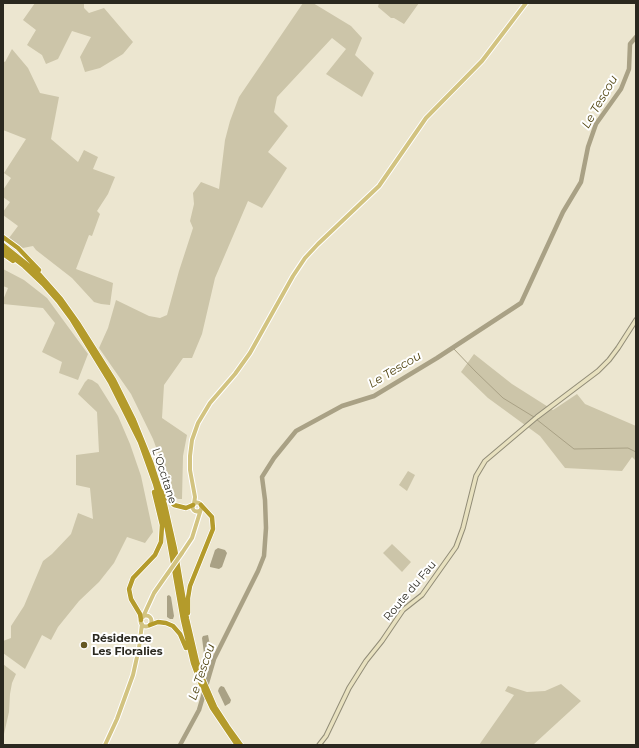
<!DOCTYPE html>
<meta charset="utf-8">
<style>
body{margin:0}
#map{position:relative;width:639px;height:748px;overflow:hidden;background:#ece6d0;font-family:Montserrat,sans-serif}
canvas{display:block}
.frame{position:absolute;inset:0;border:4px solid #2a281f;pointer-events:none}
</style>
<div id="map">
<canvas width="639" height="748"></canvas>
<div class="frame"></div>
</div>
<script>
const g = document.querySelector('canvas').getContext('2d');
g.lineJoin = 'round';
function fillPath(path, color) { g.fillStyle = color; g.fill(path, 'evenodd'); }
const poly = rows => new Path2D(rows.map(r => 'M' + r).join(''));
function strokePath(path, color, width, dash) { g.strokeStyle = color; g.lineWidth = width; g.lineCap = dash ? 'butt' : 'round'; g.setLineDash(dash || []); g.stroke(path); }
function drawText(font, color, halo, rows, align = 'center') {
  g.font = font + ' Montserrat,sans-serif'; g.lineWidth = 4; g.setLineDash([]); g.textBaseline = 'middle'; g.strokeStyle = halo; g.fillStyle = color; for (const [text, x, y, turn = 0] of rows) {
    g.save(); g.translate(x, y); g.rotate((+turn || 0) * Math.PI / 180); g.textAlign = isNaN(turn) ? turn : align; if (halo) g.strokeText(text, 0, 0); g.fillText(text, 0, 0); g.restore();
  }
}
fillPath(poly([
 [35,3,84,3,84,8,89,13,104,8,133,42,123,54,100,68,85,72,80,57,91,37,72,31,58,59,46,64,42,55,27,45,36,30,23,20],
 [303,3,313,3,351,26,362,38,355,55,374,73,362,97,326,74,346,49,332,38,277,97,274,112,288,126,268,152,287,168,262,208,248,201,215,278,202,334,192,358,183,358,164,385,162,418,187,435,183,456,182,499,178,499,174,496,153,439,131,394,99,348,108,328,116,300,149,316,160,318,167,315,179,271,193,228,190,221,194,204,193,193,201,182,219,189,225,140,230,121,239,97],
 [379,3,419,3,404,24,394,18,391,18,378,7],
 [12,49,28,68,40,93,59,97,51,139,78,162,84,150,98,157,93,169,115,177,108,194,97,211,100,214,92,236,89,235,76,269,113,283,110,305,101,304,94,302,72,278,36,250,33,246,23,248,9,238,18,226,3,215,3,212,10,202,3,197,3,190,11,178,4,173,26,139,3,130,3,61,5,62],
 [3,269,24,280,47,298,88,354,78,380,59,373,62,362,42,352,55,323,43,308,3,304,3,300,8,288,3,286],
 [474,354,512,384,553,410,577,394,585,404,636,426,636,461,632,457,622,471,565,468,540,436,488,398,461,372],
 [88,379,92,380,98,384,118,416,130,444,141,476,153,532,145,543,127,537,114,563,99,582,79,601,58,627,51,640,42,635,25,669,3,653,3,641,11,638,11,626,24,606,43,561,52,554,71,534,78,513,93,519,90,488,76,485,76,455,99,452,97,412,78,394,85,382],
 [408,471,415,475,407,491,399,485],
 [392,544,411,562,402,572,383,553],
 [3,664,16,674,12,683,10,694,9,712,4,734],
 [561,684,581,701,533,745,479,745,514,695,505,691,508,686,527,692,545,691]
]), '#ccc5a9');
fillPath(poly([
 [218,548,225,550,227,553,222,567,219,569,210,567,210,565,215,550],
 [169,595,171,597,174,616,173,619,170,619,167,617,167,596],
 [208,635,212,656,206,658,204,654,202,638,203,636],
 [221,686,224,687,231,700,230,703,225,706,218,691,219,688]
]), '#a9a185');
strokePath(poly([
 [453,348,475,371,503,398,534,417],
 [536,419,574,449,628,448,636,452]
]), '#a9a185', 1);
strokePath(poly([
 [180,745,199,710,214,659,258,571,264,556,266,528,265,500,262,477,274,458,296,431,342,406,374,396,437,358,521,303,563,212,581,182,588,147,596,124,621,89,629,69,630,44,636,37]
]), '#a9a185', 4.5);
const secondary = poly([
 [319,745,326,736,349,688,366,661,382,641,403,610,422,595,456,547,463,528,476,476,485,461,537,417,598,371,609,360,618,348,636,320]
]);
const primary = poly([
 '192.5 507a4.5 4.5 0 1 1 9 0a4.5 4.5 0 1 1-9 0Z',
 [194,504,195,497,190,470,190,456,192,440,198,423,210,403,235,374,250,353,293,276,305,258,318,244,379,186,426,118,482,61,526,3],
 [182,553,192,538,201,509],
 '140.5 621a5.5 5.5 0 1 1 11 0a5.5 5.5 0 1 1-11 0Z',
 [143,617,154,593,168,573],
 [105,745,117,719,133,675,139,648,142,624]
]);
const highway = poly([
 [3,237,18,248,39,270],
 [3,245,39,274,61,299,78,323,114,380,134,420,151,462,165,505,175,549,187,619,197,662,202,677,215,707,228,727,241,745],
 [3,250,24,266,43,284,58,301,72,320,110,382,140,442,155,484,167,529,183,620,193,663,200,682,212,708,237,745],
 [3,254,13,261],
 [164,491,167,498,174,505,186,508,193,505],
 [188,613,188,598,190,586,213,529,212,517,201,505],
 [141,620,140,614,131,599,129,589,133,578,155,555,161,542,162,525,154,492],
 [150,625,158,622,166,623,173,626,180,634,186,648]
]);
strokePath(secondary, '#918c77', 5.5);
strokePath(primary, '#fff', 6);
strokePath(highway, '#fff', 6);
strokePath(secondary, '#e8e1bf', 3.5);
strokePath(primary, '#d2c380', 4);
strokePath(highway, '#b49b2b', 4.5);
const primaryBridge = poly([
 [168,573,182,553]
]);
strokePath(primaryBridge, '#fff', 6, []);
strokePath(primaryBridge, '#d2c380', 4);
for (const [x, y, r, color] of [
 [84,645,4,"#645724"]
]) { const dot = new Path2D(); dot.arc(x, y, r, 0, 2 * Math.PI); g.fillStyle = color; g.fill(dot); strokePath(dot, '#fff', 1.5); }
drawText('11px', '#2a281f', '#fff', [
 ["L'Occitane",164,476,72],
 ["Route du Fau",410,591,-50]
]);
drawText('bold 11px', '#2a281f', '#fff', [
 ["Résidence",92,639],
 ["Les Floralies",92,652]
], 'left');
drawText('italic 12px', '#524612', '#fff', [
 ["Le Tescou",600,102,-60],
 ["Le Tescou",395,370,-31],
 ["Le Tescou",202,672,-71]
]);
</script>
